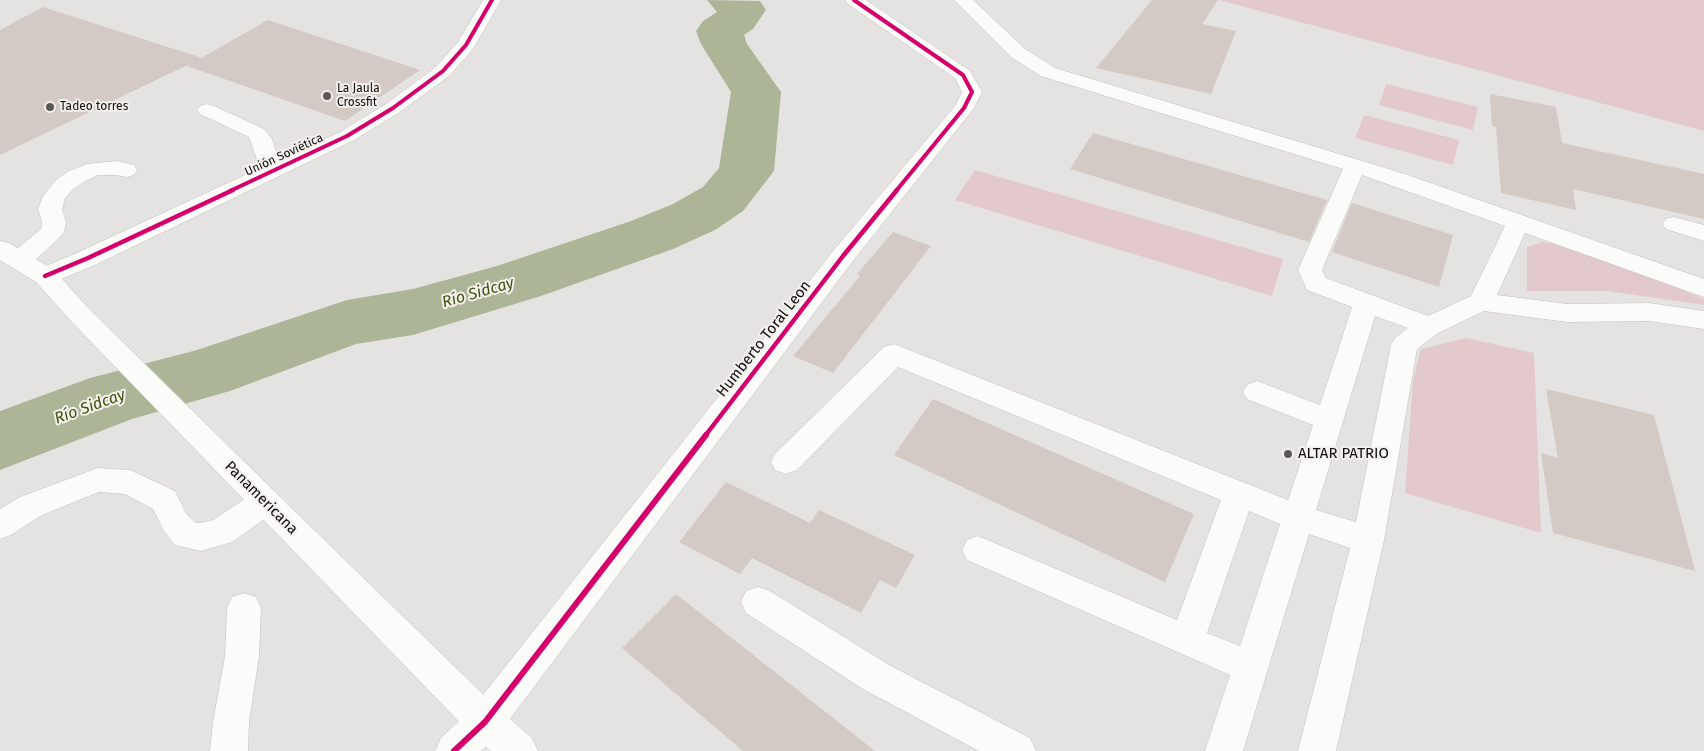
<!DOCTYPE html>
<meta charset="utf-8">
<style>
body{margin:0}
canvas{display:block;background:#e5e3e1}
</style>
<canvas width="1704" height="751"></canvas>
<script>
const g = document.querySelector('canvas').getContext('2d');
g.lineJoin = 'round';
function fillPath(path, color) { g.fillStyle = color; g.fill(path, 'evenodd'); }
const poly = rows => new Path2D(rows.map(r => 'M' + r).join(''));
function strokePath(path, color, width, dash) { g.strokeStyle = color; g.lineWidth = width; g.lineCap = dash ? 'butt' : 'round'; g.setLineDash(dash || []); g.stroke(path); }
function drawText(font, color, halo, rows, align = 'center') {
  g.font = font + ' "Fira Sans",sans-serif'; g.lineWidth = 4; g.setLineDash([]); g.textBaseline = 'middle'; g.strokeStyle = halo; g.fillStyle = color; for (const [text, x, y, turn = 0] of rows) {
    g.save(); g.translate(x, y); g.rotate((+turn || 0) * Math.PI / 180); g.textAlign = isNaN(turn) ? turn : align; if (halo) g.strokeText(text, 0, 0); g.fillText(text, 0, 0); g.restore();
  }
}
fillPath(poly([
 [1219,0,1704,0,1704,131],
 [1386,84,1478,107,1473,130,1379,105],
 [1364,115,1459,140,1453,165,1355,138],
 [975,170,1283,259,1272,296,955,200],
 [1542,242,1565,244,1611,260,1704,299,1704,305,1607,291,1527,291,1527,247],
 [1466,338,1534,353,1541,533,1405,493,1413,380,1421,349]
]), '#e3c9cc');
fillPath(poly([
 [707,0,760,1,766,10,753,29,744,35,747,44,781,92,774,171,743,211,715,230,673,249,541,296,413,335,356,344,230,391,132,419,0,470,0,411,90,378,197,350,347,300,413,289,497,266,631,221,673,204,703,187,719,168,731,92,701,44,696,31,703,21,717,12,707,0]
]), '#adb597');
fillPath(poly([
 [1152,0,1218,0,1202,24,1236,31,1211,94,1096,68],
 [43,7,202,58,0,155,0,30],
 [268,20,420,70,345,121,187,66],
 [1490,94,1556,107,1562,143,1704,174,1704,219,1573,189,1576,210,1501,193,1496,127,1492,126],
 [1093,133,1327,200,1309,242,1070,169],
 [1352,203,1453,235,1439,287,1332,252],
 [893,232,931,246,833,373,793,356,860,276,857,274],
 [1546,389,1654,415,1695,571,1553,533,1541,453,1558,458],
 [933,399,1194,514,1165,582,894,455],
 [726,482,810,523,819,510,915,555,896,588,880,580,861,613,752,558,740,574,679,542],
 [676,594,875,751,743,751,622,648]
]), '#d3c9c5');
const minor = poly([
 [483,0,501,0,473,49,450,75,400,112,354,140,97,264,54,282,45,284,36,282,33,276,36,270,79,252,260,168,249,137,200,114,197,110,200,106,207,104,214,106,264,129,272,139,279,160,340,132,386,104,436,67,458,42,483,0],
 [845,0,866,0,970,71,982,92,974,108,852,262,498,735,481,751,435,751,441,738,472,709,834,250,955,106,962,92,955,78,848,4,845,0],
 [954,0,973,0,1025,49,1055,68,1405,174,1704,279,1704,297,1525,233,1497,295,1567,304,1649,303,1704,311,1704,329,1649,321,1567,322,1484,311,1438,333,1417,349,1384,540,1336,751,1298,751,1350,548,1309,534,1243,751,1205,751,1230,675,967,560,962,550,967,540,978,536,1177,620,1221,500,898,367,797,470,786,474,775,470,771,462,775,454,884,347,894,344,1288,500,1313,425,1247,399,1243,392,1247,385,1257,381,1320,405,1352,307,1307,290,1298,270,1343,169,1041,76,1011,57,954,0],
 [1362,175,1505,226,1471,296,1428,316,1326,278,1322,270,1362,175],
 [1375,316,1408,328,1395,338,1391,345,1356,522,1316,510,1375,316],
 [1249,511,1280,524,1240,646,1207,633,1249,511],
 [116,161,134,165,137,170,134,175,126,177,116,175,98,175,85,181,73,189,65,198,62,209,66,222,64,232,60,237,28,267,19,269,10,267,7,261,10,255,41,229,42,222,38,209,43,196,57,179,69,171,87,164,116,161],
 [1674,217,1704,225,1704,241,1666,229,1662,224,1666,219,1674,217],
 [98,468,130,470,175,491,186,513,195,523,201,523,213,520,254,493,265,489,276,493,280,502,276,511,232,542,201,551,175,545,164,531,153,509,125,494,99,492,42,515,11,535,0,539,0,509,20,497,98,468],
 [758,587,770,591,889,665,1030,738,1036,751,979,751,863,689,746,613,741,602,746,591,758,587],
 [244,593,256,597,261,608,259,656,249,722,248,751,210,751,213,722,225,656,227,608,232,597,244,593]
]);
const major = poly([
 [0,241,9,243,54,270,88,308,276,493,498,709,532,738,538,751,491,751,472,735,70,320,36,282,0,260,0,241]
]);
strokePath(minor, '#c1c0bf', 1);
strokePath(major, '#c1c0bf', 1);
fillPath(minor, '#fbfbfa');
fillPath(major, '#fbfbfa');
strokePath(poly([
 [854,0,963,75,972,92,964,108,896,191],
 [230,191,347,136,393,108,443,71,466,45,492,0]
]), '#d6006c', 4);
strokePath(poly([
 [45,276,88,258,233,190],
 [705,436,843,256,897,190]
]), '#d6006c', 4.5);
strokePath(poly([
 [454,751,485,722,706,435]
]), '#d6006c', 6);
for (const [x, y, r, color] of [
 [327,96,5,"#5a5957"],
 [50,107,5,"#5a5957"],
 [1288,454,5,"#5a5957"]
]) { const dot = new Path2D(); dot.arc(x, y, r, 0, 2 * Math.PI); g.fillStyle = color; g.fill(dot); strokePath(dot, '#f3f0ed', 2); }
drawText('12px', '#0f0e0d', '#f3f0ed', [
 ["La Jaula",337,89],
 ["Crossfit",337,103],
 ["Tadeo torres",60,107]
], 'left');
drawText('12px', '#0f0e0d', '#f3f0ed', [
 ["Unión Soviética",284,155,-25]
]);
drawText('15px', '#0f0e0d', '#f3f0ed', [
 ["Humberto Toral Leon",764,339,-52],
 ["Panamericana",261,498,45]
]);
drawText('15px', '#0f0e0d', '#f3f0ed', [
 ["ALTAR PATRIO",1298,454]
], 'left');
drawText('italic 16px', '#43510c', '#f3f0ed', [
 ["Río Sidcay",478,293,-16],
 ["Río Sidcay",90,407,-20]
]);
</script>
